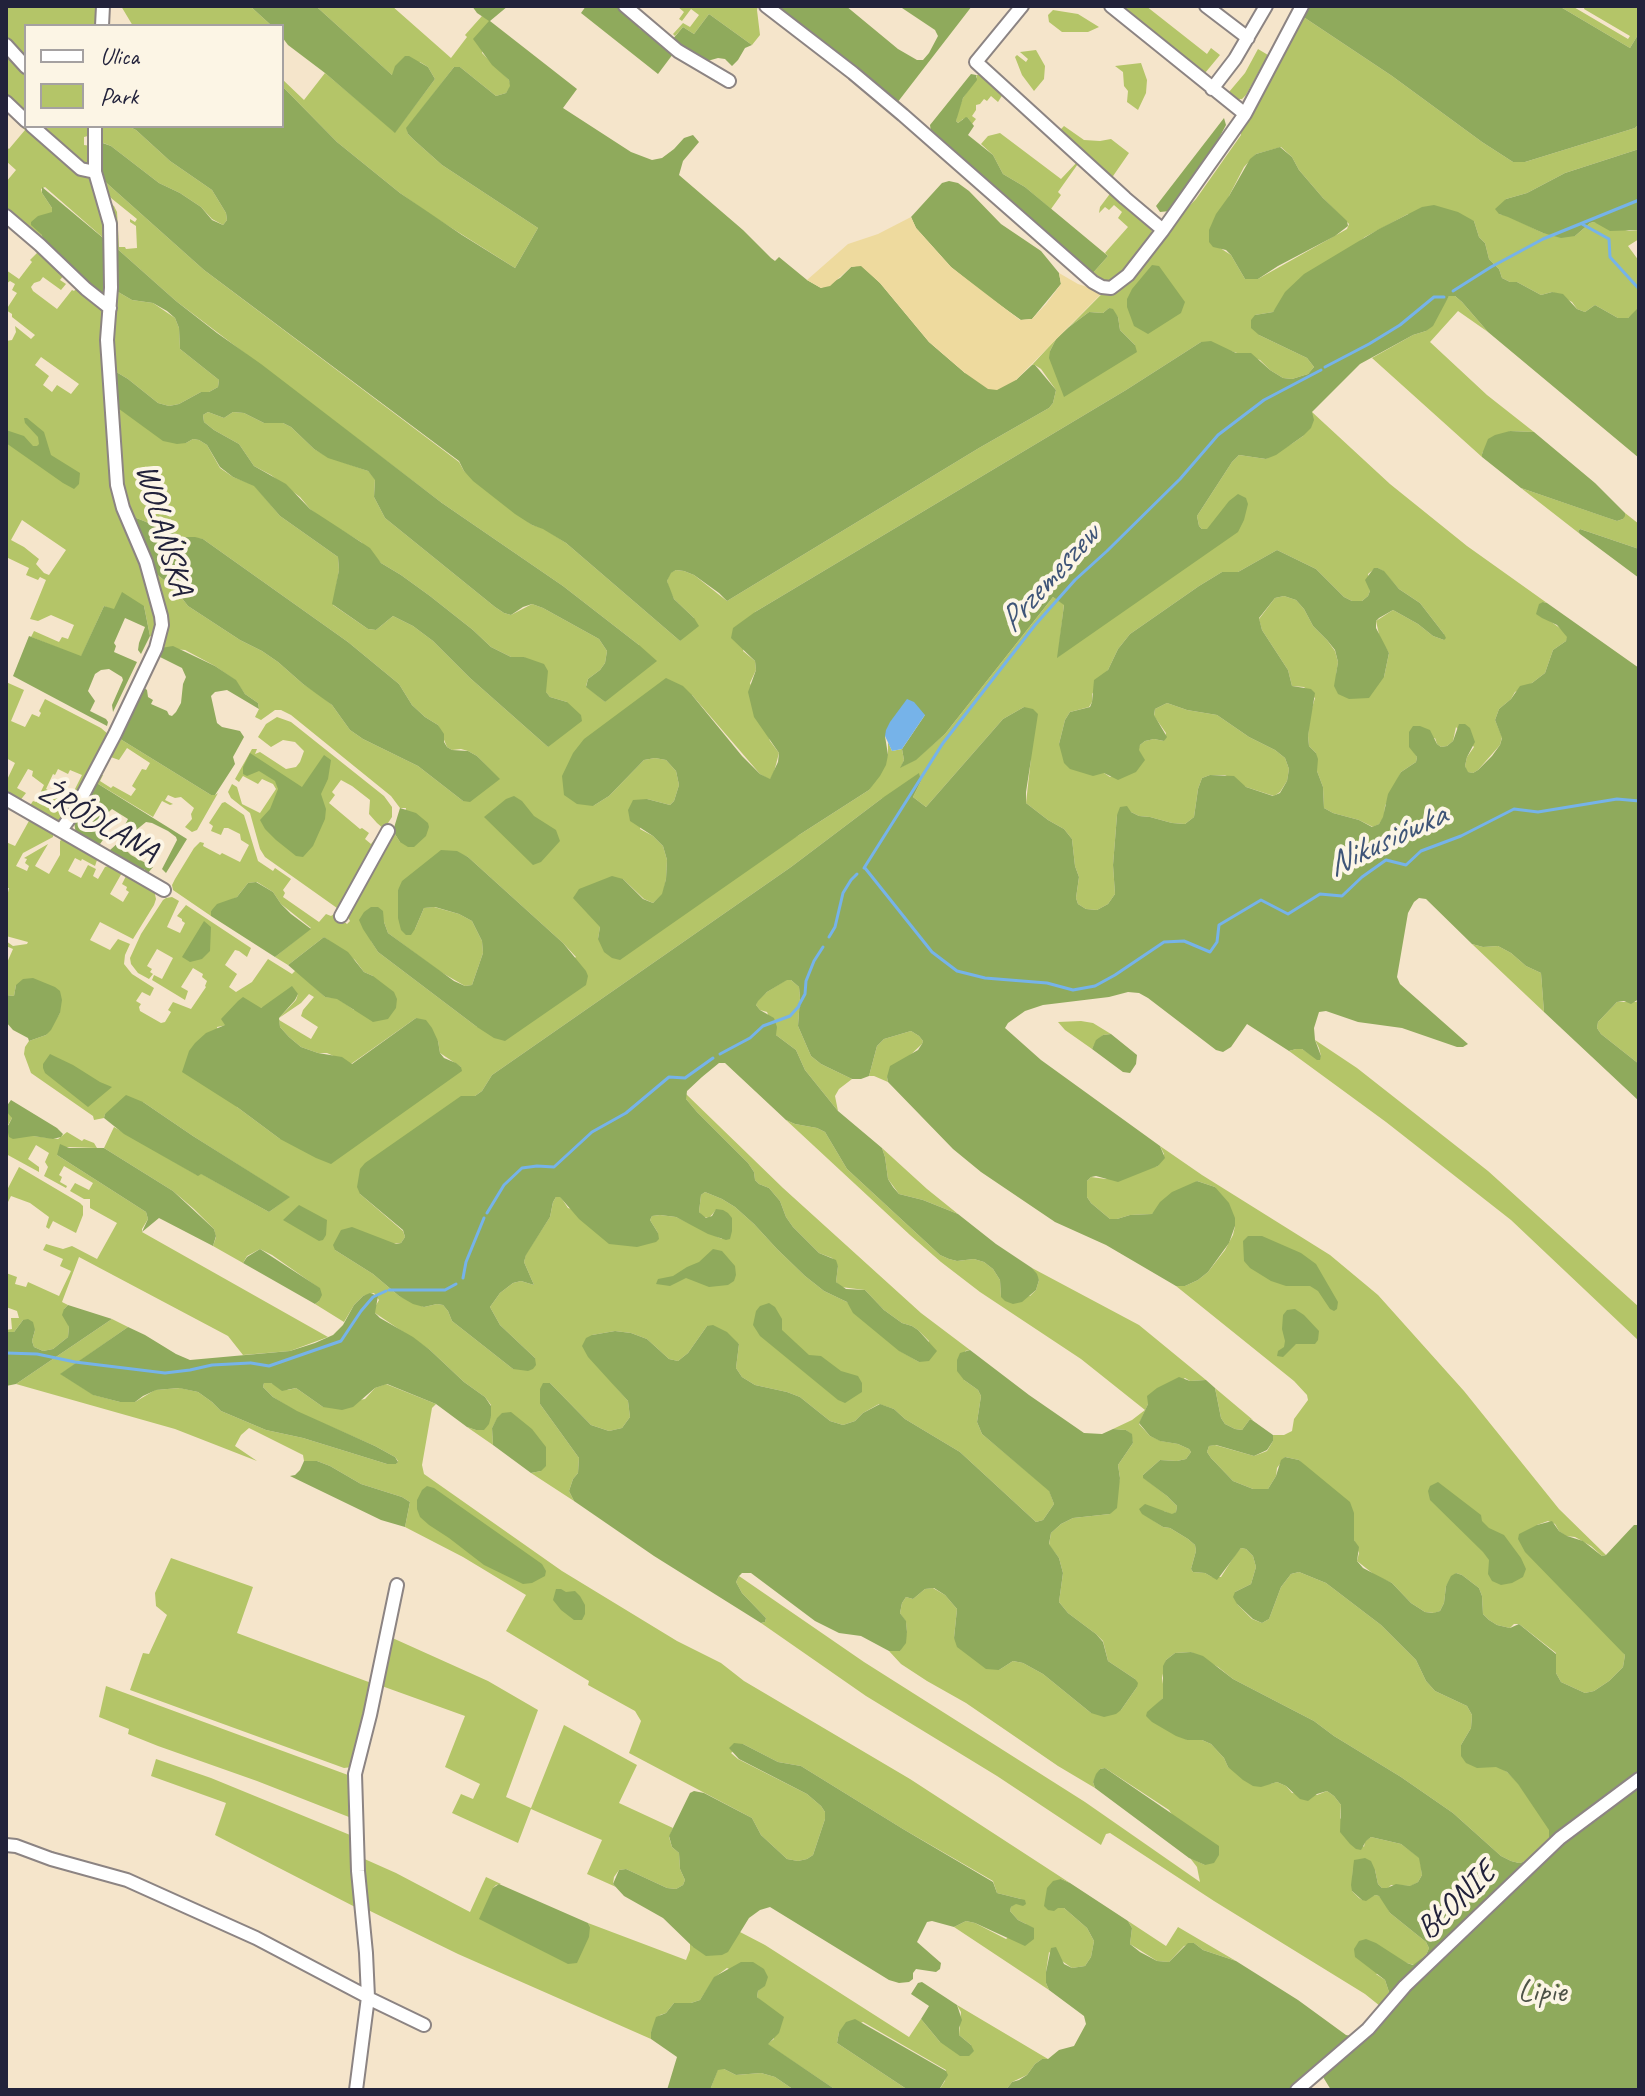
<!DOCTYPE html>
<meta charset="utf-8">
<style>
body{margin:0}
#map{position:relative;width:1645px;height:2096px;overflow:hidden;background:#f5e5cb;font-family:Caveat,sans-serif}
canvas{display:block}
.frame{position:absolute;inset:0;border:8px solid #22223b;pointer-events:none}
.legend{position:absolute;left:24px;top:24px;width:260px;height:104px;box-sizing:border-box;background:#fcf5e5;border:2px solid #a5a1a1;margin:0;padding:10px 14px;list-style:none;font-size:24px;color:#22223b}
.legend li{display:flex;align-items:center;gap:16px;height:40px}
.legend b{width:40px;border:2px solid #a5a1a1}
</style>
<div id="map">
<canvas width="1645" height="2096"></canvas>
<div class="frame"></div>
<ul class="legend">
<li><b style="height:10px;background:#fff"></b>Ulica</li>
<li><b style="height:22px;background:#b4c568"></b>Park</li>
</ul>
</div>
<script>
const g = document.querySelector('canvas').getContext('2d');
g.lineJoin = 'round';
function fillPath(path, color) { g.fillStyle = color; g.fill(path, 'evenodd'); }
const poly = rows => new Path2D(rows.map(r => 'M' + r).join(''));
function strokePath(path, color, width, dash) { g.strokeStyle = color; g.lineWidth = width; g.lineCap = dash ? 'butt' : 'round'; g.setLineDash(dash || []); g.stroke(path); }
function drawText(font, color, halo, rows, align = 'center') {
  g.font = font + ' Caveat,sans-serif'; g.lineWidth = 8; g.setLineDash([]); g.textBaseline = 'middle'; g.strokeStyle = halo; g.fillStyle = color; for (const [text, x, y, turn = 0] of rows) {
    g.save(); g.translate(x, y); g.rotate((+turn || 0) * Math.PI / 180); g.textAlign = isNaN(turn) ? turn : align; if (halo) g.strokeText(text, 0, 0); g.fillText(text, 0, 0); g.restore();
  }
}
fillPath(poly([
 [6,6,100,6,98,26,26,26,26,64,6,41],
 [121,6,250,6,272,26,133,26],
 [319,6,392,6,451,58,467,37,465,35,482,16,488,18,490,21,482,53,509,80,511,86,506,93,496,96,460,67,454,67,407,128,408,134,414,140,442,165,538,228,515,268,431,215,400,193,337,142,282,86,282,79,304,100,325,73,395,132,435,79,428,67,420,62,393,76,318,8],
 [677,6,758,6,757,10,760,35,752,45,709,14,694,34,683,27,675,36,673,34,683,23,690,27,699,15,691,9,682,21,679,19,684,12],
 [1123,6,1139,6,1142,8,1146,6,1207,54,1211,48,1220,55,1205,73],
 [1559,6,1572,6,1628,39,1630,36,1584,9,1585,6,1639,6,1639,33,1630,48],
 [1053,10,1078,14,1099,27,1088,32,1062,32,1049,22,1048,15],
 [1302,16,1392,76,1482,142,1513,162,1525,162,1635,128,1639,124,1639,149,1565,173,1527,193,1506,199,1499,214,1508,216,1543,233,1575,236,1590,223,1594,222,1629,231,1639,230,1639,239,1628,246,1639,261,1639,307,1636,312,1628,318,1618,318,1595,305,1585,312,1577,309,1572,302,1552,292,1541,295,1517,282,1510,282,1502,278,1499,269,1489,259,1485,243,1479,237,1474,221,1408,214,1365,237,1278,306,1273,312,1255,315,1259,335,1307,358,1314,367,1308,374,1292,379,1283,378,1270,370,1260,360,1201,342,1126,390,755,612,743,651,755,661,756,670,750,683,770,741,779,753,774,772,770,780,760,774,692,695,593,806,609,796,644,760,655,758,666,760,676,771,679,785,674,801,670,805,647,799,640,829,653,836,663,846,667,860,666,879,663,894,653,903,644,899,623,879,600,927,598,939,799,835,869,790,888,755,888,742,892,751,902,749,904,760,901,767,916,759,945,734,1053,597,1064,604,1058,657,1207,529,1202,529,1199,526,1197,516,1232,462,1239,455,1266,459,1293,443,1303,436,1312,412,1390,484,1467,546,1547,603,1543,602,1550,621,1564,631,1568,637,1566,641,1553,650,1545,673,1532,683,1515,692,1511,699,1499,709,1495,720,1502,737,1500,745,1478,770,1473,773,1467,772,1465,766,1467,757,1474,747,1456,727,1453,741,1447,746,1441,747,1437,744,1435,738,1414,752,1417,757,1416,762,1401,772,1385,806,1384,817,1379,824,1373,827,1359,820,1333,813,1324,808,1323,787,1317,771,1316,753,1309,746,1308,736,1310,715,1315,698,1304,687,1292,686,1288,670,1262,630,1259,619,1275,598,1284,596,1296,600,1304,609,1313,626,1327,640,1335,651,1338,662,1336,675,1384,677,1389,653,1380,639,1376,621,1393,610,1418,624,1433,636,1444,640,1444,634,1420,603,1399,589,1383,571,1378,568,1374,569,1368,574,1370,591,1368,596,1362,601,1352,601,1344,597,1316,569,1277,550,1238,572,1222,572,1199,586,1130,634,1118,649,1108,670,1092,694,1092,702,1089,707,1070,712,1065,720,1059,744,1098,773,1104,773,1110,777,1144,760,1138,749,1140,745,1145,741,1154,739,1164,741,1166,733,1154,716,1155,709,1167,703,1187,710,1217,715,1249,737,1275,750,1285,758,1289,769,1287,781,1280,792,1274,796,1246,787,1225,775,1210,775,1202,778,1198,789,1194,817,1185,824,1172,823,1150,817,1139,816,1131,812,1117,815,1113,865,1115,894,1108,904,1097,910,1086,909,1078,904,1076,898,1079,877,1075,866,1072,839,1064,829,1048,820,1026,803,1031,758,1024,707,1003,719,926,807,913,797,921,781,881,799,791,867,492,1075,482,1091,475,1096,468,1097,360,1194,403,1231,405,1237,401,1243,335,1250,373,1274,399,1296,424,1307,437,1304,443,1305,448,1311,452,1321,513,1369,535,1358,500,1325,490,1307,500,1293,513,1283,521,1281,534,1285,524,1262,526,1254,550,1217,553,1202,556,1197,560,1196,568,1208,658,1233,650,1220,652,1216,660,1215,676,1217,722,1239,716,1210,709,1218,703,1217,699,1212,701,1195,705,1192,722,1199,735,1207,754,1224,777,1249,805,1276,824,1291,847,1302,900,1351,919,1362,929,1341,918,1330,912,1326,902,1323,884,1310,865,1290,841,1287,836,1282,838,1266,832,1258,819,1253,793,1227,786,1217,780,1201,769,1188,759,1184,755,1180,754,1172,748,1163,697,1112,686,1099,686,1094,783,1188,921,1313,970,1350,965,1351,964,1380,978,1390,981,1396,977,1422,982,1434,1049,1490,1054,1504,1043,1520,1036,1522,960,1452,905,1419,894,1409,879,1404,863,1413,855,1421,843,1425,830,1421,800,1397,787,1392,755,1385,742,1377,736,1368,739,1344,707,1326,688,1353,678,1361,669,1359,647,1339,631,1333,615,1331,592,1335,614,1385,628,1401,630,1417,622,1428,609,1431,591,1425,550,1383,540,1404,579,1458,578,1473,573,1479,569,1491,574,1501,531,1473,541,1471,497,1419,492,1428,493,1445,467,1427,476,1430,491,1416,491,1405,485,1397,464,1382,430,1350,375,1313,375,1307,379,1300,374,1293,363,1296,354,1305,344,1322,315,1304,319,1301,319,1288,272,1255,260,1249,247,1256,243,1263,213,1246,216,1237,214,1229,194,1209,173,1191,104,1148,114,1127,197,1175,200,1173,269,1212,289,1197,193,1136,143,1102,105,1114,104,1118,94,1120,93,1116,31,1073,24,1054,25,1047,29,1041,46,1035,60,1013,16,985,14,996,6,995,6,965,13,949,6,946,6,941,13,946,27,944,28,942,6,936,6,901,9,888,6,888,6,842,15,846,30,819,53,832,53,837,23,853,16,866,27,871,29,866,25,863,27,859,24,858,48,844,35,866,49,874,60,855,60,841,63,838,98,857,95,866,82,859,81,861,75,858,68,871,81,878,88,865,96,869,93,876,98,879,105,867,111,865,123,871,110,894,123,902,129,892,126,890,127,887,122,884,127,874,154,890,156,899,154,905,133,939,100,922,90,940,110,950,118,939,130,944,125,955,124,964,132,974,154,988,150,996,142,992,136,1001,141,1004,139,1007,140,1011,161,1023,165,1022,171,1012,168,1010,173,1002,191,1009,206,987,205,986,207,981,202,977,203,974,193,968,181,987,188,991,185,1000,152,980,154,975,162,979,173,958,157,949,147,966,152,969,150,972,153,974,149,979,138,973,131,964,130,958,141,934,163,900,166,898,172,897,179,901,167,927,180,933,185,923,182,921,182,919,177,916,186,905,251,948,247,957,239,951,235,950,225,965,237,974,229,987,236,992,252,982,268,959,292,974,296,970,325,997,337,998,354,1010,373,976,364,972,355,960,324,937,288,965,275,957,311,928,281,904,273,892,257,882,248,883,237,897,211,911,211,916,173,890,172,885,175,879,194,848,200,842,204,843,203,846,220,855,222,853,240,862,249,845,241,840,240,834,228,828,224,828,221,835,211,831,213,826,209,823,222,803,225,802,244,815,258,861,273,871,275,868,291,879,283,890,285,893,283,897,319,922,326,914,331,916,334,914,347,924,350,921,347,915,393,831,400,842,406,808,400,808,391,796,291,715,281,710,275,710,261,720,255,717,259,709,258,703,245,694,235,680,215,666,185,650,161,648,150,569,174,588,188,606,240,640,262,651,278,662,303,684,320,695,332,705,350,730,363,739,418,766,463,801,499,779,477,756,468,751,461,749,452,750,447,747,438,725,425,717,412,705,399,684,348,642,203,539,183,537,129,515,124,504,115,406,186,443,193,439,199,440,207,445,220,468,233,477,254,485,280,516,338,557,339,570,333,605,368,629,376,630,393,616,413,626,433,641,470,678,548,747,567,702,550,697,545,691,546,682,524,657,511,657,491,647,473,630,430,596,401,575,381,563,361,542,323,519,310,509,300,497,271,475,254,466,239,444,214,430,204,422,203,415,208,412,224,418,233,412,244,413,264,423,283,423,291,427,314,449,328,457,368,471,375,479,374,497,385,518,495,607,504,613,511,615,532,604,543,608,599,639,607,651,605,663,600,670,588,679,586,686,605,702,639,645,563,586,442,503,176,301,113,245,108,201,114,206,117,212,119,247,125,247,126,249,137,248,136,226,130,222,130,219,135,222,137,219,111,198,105,191,101,178,204,270,459,462,464,471,532,525,543,528,566,543,680,641,694,618,674,599,669,589,667,581,670,573,676,570,684,571,694,575,727,601,979,448,1049,408,1053,403,1056,390,1041,369,1035,365,1032,365,1056,339,1050,351,1135,345,1120,330,1118,317,1109,308,1103,313,1089,312,1069,327,1196,199,1241,135,1240,129],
 [1281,147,1292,157,1299,170,1323,198,1349,224,1347,229,1258,279,1245,279,1231,255,1220,248,1229,196,1244,167,1256,154],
 [457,852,468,857,563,943,576,957,477,1027,378,952,371,941,384,922,388,933,439,971,465,986,472,985,483,953,482,941,472,921,459,914,434,907,424,908,415,929,399,902,398,890],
 [298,994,296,1000,279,1018,301,1003,309,994,314,997,303,1010,301,1016,318,1027,311,1039,279,1020,280,1027,289,1037,301,1047,318,1053,327,1053,351,1064,416,1018,438,1041,440,1053,461,1067,280,1139,237,1107,217,1027,227,1025,261,1008],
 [6,48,26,70,26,118,6,100],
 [1258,49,1268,55,1246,95,1242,99,1237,99,1229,92,1245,73],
 [1036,50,1045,66,1044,79,1034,91,1022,75,1015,57,1017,55,1026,62,1028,59,1020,52],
 [1141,63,1147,80,1146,93,1138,110,1127,102,1128,91,1124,86,1123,72,1115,66],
 [976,75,983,75,1003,94,998,102,991,96,987,101,984,99,980,104,976,105,976,110,972,116,976,119,972,124,968,118,963,119,958,123,956,121,957,113,963,98,977,77],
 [9,108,95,183,108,242,45,187,41,189,42,193,52,208,52,212,41,234,47,247,6,213,6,182,16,170,6,161,6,147,9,149,25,130,9,115],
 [35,126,90,127,92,135,84,137,84,145,91,146,90,163,87,168],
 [98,126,128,126,136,130,170,161,212,190,226,213,227,220,223,225,212,219,201,207,180,193,159,183,111,146,101,142],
 [1064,126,1084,140,1100,141,1111,139,1129,153,1111,179,1059,131],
 [1000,133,1061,179,1079,160,1080,161,1058,192,1061,195,1051,209,1025,187,1003,174,993,155,981,144,988,136],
 [1112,191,1151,228,1152,232,1131,265,1114,279,1104,281,1092,274,1108,256,1105,253,1128,227,1118,218,1122,212,1114,205,1109,210,1105,207,1099,213,1100,207],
 [38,252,64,275,60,280,66,284,61,290,43,277,40,281,34,283,31,287,33,291,57,309,72,290,74,291,78,287,105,310,113,467,156,608,157,639,150,636,144,606,113,610,104,606,81,657,31,637,34,631,59,642,62,637,68,639,74,625,51,615,38,621,30,619,46,580,40,577,38,580,26,575,29,568,6,557,6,341,12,340,16,332,15,326,31,339,35,335,12,317,12,314,6,310,17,293,12,290,15,284,10,281,6,284,6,270,19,279,32,262,30,260],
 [41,357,79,384,71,394,57,385,52,392,43,385,49,376,35,365],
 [22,520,66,550,49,575,44,573,36,564,39,559,24,547,11,540],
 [113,289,132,300,153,303,175,318,179,328,180,349,219,380,218,387,209,392,201,392,179,404,169,406,158,403,128,379,118,373,112,372],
 [1449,296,1455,296,1462,302,1488,332,1458,311,1430,342,1487,395,1534,432,1510,431,1482,453,1482,457,1372,358,1413,335,1426,331],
 [1521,488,1617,521,1623,519,1625,513,1639,524,1639,549,1580,529,1578,531,1580,534],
 [6,682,24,690,11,721,25,727,32,714,39,717,41,713,39,711,45,699,101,728,108,734,79,793,74,791,82,775,70,770,68,774,58,769,55,775,53,774,46,789,69,802,67,806,71,808,62,821,54,822,29,807,33,801,36,802,44,785,32,776,33,771,28,769,17,788,26,793,19,802,6,794,6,782,15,763,6,758],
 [277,717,291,722,384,796,392,807,392,817,384,829,377,823,369,814,370,800,352,786,341,780,332,792,335,795,329,803,360,829,362,828,369,833,365,839,371,844,377,836,374,850,340,909,337,908,265,857,260,849,250,813,231,798,228,792,232,784,237,787,242,804,260,813,276,789,273,784,262,779,258,784,243,776,239,782,235,779,252,749,257,749,255,754,260,752,286,769,296,767,300,762,304,751,295,742,283,740,271,747,258,737,266,724],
 [117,737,211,795,215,795,218,793,197,830,192,832,185,827,192,819,191,814,194,808,181,797,175,798,168,795,165,800,173,804,170,805,162,801,153,817,95,782,98,775,103,775,100,781,111,788,113,786,131,796,136,789,132,786,142,769,146,770,150,763,127,748,119,760,108,756],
 [1472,944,1483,947,1498,946,1511,953,1526,966,1541,973,1544,1012],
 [786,980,791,980,799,987,800,998,798,1026,811,1056,821,1064,852,1079,839,1089,835,1096,838,1111,805,1070,796,1050,776,1035,767,1012,760,1010,756,1005,757,1001,767,992],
 [1639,999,1639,1064,1601,1034,1597,1028,1598,1022,1617,1002,1636,1002],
 [1081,1021,1093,1023,1111,1034,1103,1035,1094,1045,1092,1049,1065,1030,1058,1022],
 [911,1031,919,1036,923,1041,922,1044,887,1077,888,1082,874,1076,869,1076,877,1046,884,1039],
 [1315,1040,1357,1068,1488,1171,1639,1307,1639,1341,1511,1220,1386,1122,1289,1051,1296,1049,1302,1049,1319,1060,1321,1056,1319,1048],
 [6,1111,11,1115,12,1118,8,1125,33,1136,58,1139,67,1132,82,1141,84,1139,94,1143,97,1148,67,1147,57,1155,146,1212,148,1219,142,1229,142,1232,328,1337,290,1351,243,1355,228,1336,79,1257,62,1302,68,1305,64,1309,69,1327,68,1337,53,1349,43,1351,34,1347,32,1341,35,1330,23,1320,14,1332,6,1332,6,1330,12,1329,11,1318,19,1318,17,1311,6,1307,6,1273,17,1277,15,1284,26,1287,28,1282,59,1296,71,1271,60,1266,63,1259,43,1250,46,1244,63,1249,72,1246,97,1259,117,1223,90,1208,90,1199,84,1199,70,1191,75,1183,89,1190,93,1183,64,1166,59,1175,62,1177,60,1182,67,1186,66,1188,44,1176,48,1167,45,1162,49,1153,36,1145,28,1159,39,1167,39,1172,6,1154],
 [786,1120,795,1124,817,1128,825,1132,847,1169,940,1255,949,1259,957,1261,974,1259,984,1262,993,1269,1000,1280,1001,1297,1030,1296,1036,1290,1039,1280,1032,1268,1139,1325,1206,1380,1190,1381,1185,1378,1148,1404,1139,1424,1150,1436,1161,1441,1178,1444,1189,1449,1191,1452,1186,1459,1177,1461,1160,1460,1143,1475,1144,1478,1167,1496,1177,1506,1176,1512,1172,1515,1164,1511,1142,1513,1163,1527,1170,1528,1188,1539,1195,1545,1196,1551,1191,1569,1193,1572,1205,1573,1212,1577,1221,1577,1235,1555,1241,1548,1246,1549,1253,1556,1256,1567,1251,1584,1235,1592,1237,1604,1252,1619,1262,1623,1269,1619,1281,1587,1291,1574,1299,1572,1326,1583,1381,1625,1416,1660,1426,1681,1435,1691,1467,1706,1472,1715,1471,1728,1461,1745,1507,1772,1518,1783,1544,1820,1550,1830,1549,1838,1544,1845,1527,1861,1519,1863,1511,1861,1501,1856,1453,1813,1401,1777,1334,1736,1314,1721,1233,1679,1218,1667,1191,1652,1175,1653,1166,1660,1162,1678,1164,1690,1163,1698,1156,1705,1187,1740,1202,1740,1211,1744,1224,1758,1228,1767,1270,1784,1277,1782,1286,1786,1292,1793,1317,1795,1327,1791,1334,1796,1341,1805,1340,1818,1364,1847,1365,1841,1371,1837,1401,1844,1420,1858,1422,1875,1418,1882,1411,1886,1391,1885,1388,1888,1382,1888,1378,1884,1375,1870,1353,1868,1352,1891,1359,1898,1362,1900,1375,1895,1379,1896,1383,1899,1390,1913,1426,1942,1429,1948,1426,1955,1414,1965,1407,1963,1376,1974,1385,1980,1391,1998,1380,2006,1365,1994,1214,1901,1110,1833,1106,1834,1101,1845,997,1776,866,1696,761,1623,765,1622,766,1618,742,1593,736,1582,739,1576,864,1662,1085,1802,1200,1882,1197,1867,1190,1858,1205,1865,1169,1810,1105,1768,1100,1769,1093,1782,1095,1788,1058,1766,966,1703,927,1681,901,1664,889,1651,900,1651,907,1632,906,1622,900,1613,902,1603,906,1597,913,1599,925,1589,933,1588,945,1595,957,1609,954,1638,999,1670,1013,1661,1023,1663,1043,1674,1091,1713,1121,1710,1137,1687,1135,1679,1108,1661,1103,1641,1096,1634,1068,1613,1059,1602,1063,1573,1059,1558,1049,1545,1051,1533,1061,1524,1073,1518,1110,1514,1120,1478,1118,1465,1133,1443,1131,1434,1126,1430,1113,1429,1132,1420,1145,1410,1081,1359,980,1292,941,1262,910,1235],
 [1160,1146,1202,1175,1330,1255,1378,1295,1464,1391,1559,1509,1606,1555,1602,1556,1591,1546,1575,1537,1566,1536,1559,1531,1555,1524,1548,1521,1537,1525,1625,1655,1623,1667,1609,1681,1594,1691,1585,1693,1561,1682,1556,1673,1556,1653,1519,1624,1514,1624,1510,1628,1497,1625,1489,1620,1483,1614,1482,1596,1479,1588,1462,1575,1456,1573,1446,1586,1444,1603,1440,1611,1434,1613,1425,1612,1411,1603,1392,1583,1376,1576,1357,1561,1359,1553,1354,1540,1353,1528,1299,1460,1285,1457,1277,1468,1276,1476,1268,1489,1253,1489,1233,1481,1211,1458,1207,1452,1209,1446,1215,1445,1254,1456,1267,1451,1273,1441,1273,1435,1284,1435,1292,1431,1294,1419,1308,1400,1307,1395,1294,1381,1176,1286,1185,1286,1198,1280,1208,1272,1225,1250,1233,1235,1235,1226,1215,1187,1197,1181,1152,1214,1130,1215,1117,1219,1110,1219,1091,1203,1087,1197,1087,1181,1091,1177,1106,1179,1158,1166,1164,1154],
 [882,1148,927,1189,958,1214,923,1200,899,1194,888,1179,885,1157],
 [19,1167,80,1203,83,1206,83,1215,76,1233,53,1221,49,1229,46,1227,49,1217,30,1203,11,1196,6,1206,6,1192],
 [112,1319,128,1327,61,1374,94,1395,120,1402,135,1402,155,1390,180,1388,198,1392,212,1402,221,1411,266,1430,303,1438,387,1464,396,1464,398,1461,395,1457,375,1446,297,1412,273,1397,263,1387,264,1383,271,1383,288,1390,296,1388,323,1407,365,1399,375,1388,386,1384,436,1404,432,1408,422,1465,424,1474,562,1571,677,1641,721,1663,744,1681,910,1779,1070,1883,1061,1879,1058,1908,1064,1908,1087,1928,1094,1941,1091,1957,1085,1966,1072,1968,1049,1952,1046,1972,1046,1983,1049,1990,954,1927,966,1921,975,1923,1006,1939,1026,1924,1018,1920,1010,1911,1011,1907,1021,1899,997,1893,993,1881,903,1829,801,1766,778,1762,743,1744,731,1753,738,1759,807,1794,821,1806,825,1812,825,1819,813,1855,807,1859,798,1861,787,1859,761,1835,752,1818,629,1753,641,1721,635,1711,588,1685,589,1681,506,1631,526,1595,463,1557,405,1527,410,1502,402,1497,361,1484,330,1466,317,1461,304,1461,303,1455,249,1428,241,1435,235,1446,257,1461,175,1429,16,1384],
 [1215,1388,1253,1420,1250,1419,1242,1430,1235,1429,1225,1424,1221,1418],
 [171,1558,253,1587,237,1633,374,1684,352,1767,344,1768,130,1690,143,1653,149,1654,167,1615,156,1606,155,1593],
 [388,1636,488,1681,538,1710,506,1797,531,1808,564,1725,637,1765,619,1803,673,1828,669,1837,672,1847,679,1853,680,1869,685,1880,683,1885,676,1889,667,1888,626,1869,619,1870,614,1877,613,1884,616,1887,587,1874,602,1840,531,1809,518,1843,452,1813,461,1794,473,1799,480,1784,445,1767,465,1716,379,1685],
 [106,1686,348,1775,351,1777,354,1819,257,1781,158,1746,128,1734,129,1729,99,1717],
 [156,1759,211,1778,355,1837,359,1909,215,1835,226,1803,151,1776],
 [360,1857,396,1873,470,1912,486,1877,501,1884,496,1885,493,1888,590,1927,588,1923,686,1960,690,1950,690,1943,693,1947,740,1932,765,1945,909,2037,921,2019,940,2042,971,2045,959,2035,961,2012,957,2005,1048,2059,1042,2059,1035,2064,1027,2075,1012,2082,1006,2090,969,2088,966,2090,939,2090,945,2081,946,2070,863,2022,839,2032,837,2043,908,2090,836,2090,767,2044,774,2039,767,2006,757,1997,758,1991,765,1985,727,1968,715,1977,700,2000,691,2003,674,2003,666,2013,660,2015,651,2032,651,2039,458,1954,364,1908],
 [1128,1921,1166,1946,1178,1927,1236,1961,1203,1950,1194,1943,1184,1946,1169,1962,1157,1961,1130,1944,1132,1928],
 [718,2069,724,2069,736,2075,761,2073,775,2077,794,2090,710,2090]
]), '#b4c568');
fillPath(poly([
 [250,6,319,6,318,8,392,75,395,66,405,56,409,56,428,67,435,79,395,133,325,73,288,45,282,37,282,26,272,26],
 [472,6,508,6,490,21,577,89,563,108,631,152,652,160,662,158,674,149,684,138,693,135,699,142,683,161,679,175,743,230,771,258,775,261,779,257,807,280,821,288,840,278,851,267,861,265,880,283,929,342,965,373,1016,380,1032,365,1035,365,1056,390,1053,403,1049,408,979,448,727,601,719,593,694,575,684,571,676,570,671,573,667,581,674,599,694,618,699,626,680,641,566,543,543,529,532,525,515,514,473,481,464,471,459,461,204,270,101,178,100,142,111,146,159,183,180,193,201,207,212,220,223,225,227,220,226,213,212,190,170,161,136,130,128,126,282,126,282,86,337,142,400,193,462,235,515,268,538,228,442,165,414,140,408,134,406,128,454,67,460,67,496,96,506,93,510,86,509,80,492,65,473,39,489,21,477,13],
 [586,6,621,6,629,13,639,28,673,54,658,74,581,13],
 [774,6,846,6,898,49,917,60,923,60,929,53,938,36,935,30,899,6,972,6,897,103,856,67],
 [1307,6,1559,6,1630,48,1639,33,1639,124,1635,128,1525,162,1513,162,1482,142,1392,76,1302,16],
 [709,14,752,45,745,48,738,60,732,66,725,59,718,58,704,62,672,40,683,27,694,34],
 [971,74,976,75,977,80,963,98,956,121,958,123,966,117,968,118,974,126,968,135,993,155,1003,174,1025,187,1108,256,1092,274,931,132,930,125],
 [1224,118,1226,125,1211,153,1170,211,1160,212,1156,206],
 [1280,147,1292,157,1299,170,1323,198,1347,221,1348,226,1335,236,1278,266,1258,279,1245,279,1231,255,1226,250,1213,247,1209,242,1209,230,1216,214,1229,196,1250,159,1256,154],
 [1639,149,1639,230,1610,231,1594,222,1590,223,1575,236,1561,238,1543,233,1508,217,1499,214,1495,209,1506,199,1527,193,1565,173],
 [949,181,958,183,969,191,1001,224,1041,251,1059,273,1061,284,1032,319,1021,320,983,293,951,267,916,228,911,217,942,183],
 [42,187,108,242,107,301,47,247,41,234,31,225,31,222,38,216,52,212,52,208,42,193],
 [1434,205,1458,212,1474,221,1479,237,1485,243,1489,259,1499,269,1502,278,1510,282,1517,282,1541,295,1552,292,1563,294,1577,309,1585,312,1595,305,1618,318,1628,318,1639,307,1639,458,1488,332,1462,302,1455,296,1449,296,1433,326,1426,331,1413,335,1360,364,1312,412,1314,420,1311,428,1303,436,1276,455,1266,459,1239,455,1232,462,1197,516,1199,526,1202,529,1207,529,1229,501,1238,494,1246,498,1248,504,1244,520,1238,532,1057,658,1064,605,1053,597,945,734,916,760,900,768,904,760,902,749,925,715,885,736,888,755,886,765,880,776,869,790,799,835,620,960,612,958,604,952,598,939,600,927,573,898,579,889,612,876,623,879,643,899,653,903,662,894,666,879,667,860,663,846,653,836,630,821,628,810,633,800,647,799,670,805,674,801,679,785,676,771,666,760,655,758,644,760,609,796,593,806,577,804,564,795,562,776,573,753,584,739,666,678,683,686,692,695,742,756,760,774,770,779,778,762,779,753,754,717,748,692,756,670,755,661,731,638,733,628,755,612,1126,390,1201,342,1211,341,1236,353,1251,353,1270,370,1283,378,1292,379,1308,374,1314,367,1307,358,1259,335,1251,328,1251,320,1255,315,1273,312,1285,292,1304,274,1379,229,1422,207],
 [113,245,176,301,217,333,261,364,442,503,563,586,639,645,657,661,605,702,586,687,588,679,600,670,605,663,607,651,599,639,543,608,532,604,523,607,511,615,504,613,495,607,385,518,374,497,375,480,368,471,328,458,314,449,291,427,283,423,264,423,244,413,233,412,224,418,208,412,203,415,204,422,214,430,239,444,254,466,286,484,310,509,370,548,381,563,401,575,430,596,473,630,491,647,511,657,524,657,544,664,548,671,546,692,550,697,567,702,581,715,582,721,548,747,470,678,433,641,413,626,393,616,376,630,368,629,332,604,339,570,338,557,280,516,254,486,233,477,220,467,207,445,199,440,193,439,186,443,177,444,163,441,115,406,112,372,118,373,128,379,158,403,169,406,179,404,201,392,209,392,218,387,219,380,180,349,179,328,175,318,167,311,153,303,132,300,113,289],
 [1152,265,1159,266,1185,302,1181,313,1148,334,1134,326,1127,307,1127,299,1132,289],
 [1109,308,1113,309,1118,317,1120,330,1135,345,1137,352,1064,397,1049,358,1050,351,1056,339,1069,327,1089,312,1103,313],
 [24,418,27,418,44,432,51,455,80,473,79,484,74,489,63,483,6,443,6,430,24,436,33,446,37,446,39,444,38,437,25,423],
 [1510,431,1534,432,1595,483,1625,513,1625,516,1623,519,1617,521,1608,518,1521,488,1482,457,1482,454,1488,439,1495,435],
 [129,515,183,537,195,537,203,539,348,642,399,684,412,705,425,717,438,725,444,734,444,742,447,747,452,750,468,751,477,756,500,779,470,802,463,801,418,766,363,739,350,730,332,705,303,684,278,662,262,651,240,640,188,606,174,588,150,569],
 [1580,529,1639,549,1639,578,1580,534,1578,531],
 [1277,550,1316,569,1344,597,1352,601,1362,601,1368,596,1370,591,1365,580,1374,568,1378,568,1384,571,1399,589,1420,603,1444,634,1446,638,1444,640,1433,636,1418,624,1393,610,1379,618,1376,621,1376,628,1389,653,1384,677,1369,698,1349,699,1338,694,1334,686,1338,662,1335,650,1327,640,1313,626,1304,609,1296,600,1284,596,1275,598,1259,618,1262,630,1288,670,1292,686,1311,689,1315,693,1308,736,1309,746,1316,753,1318,759,1317,771,1323,787,1324,808,1333,813,1359,820,1372,827,1379,824,1383,817,1388,794,1401,772,1416,762,1417,757,1409,747,1409,732,1413,726,1420,726,1430,730,1437,744,1441,747,1447,746,1453,741,1459,724,1465,724,1470,728,1475,742,1467,757,1465,766,1468,772,1473,773,1478,770,1492,756,1500,745,1502,738,1495,720,1499,709,1511,699,1520,686,1532,683,1545,673,1553,650,1566,641,1567,637,1557,625,1542,618,1536,614,1539,604,1543,602,1547,603,1639,668,1639,999,1631,1004,1624,1001,1617,1002,1598,1022,1597,1028,1601,1034,1639,1064,1639,1101,1544,1012,1541,973,1526,966,1511,953,1498,946,1483,947,1472,944,1426,899,1419,898,1414,902,1408,913,1397,977,1400,984,1468,1044,1463,1047,1457,1047,1402,1028,1358,1022,1326,1011,1319,1012,1314,1028,1315,1040,1321,1056,1320,1060,1317,1060,1302,1049,1296,1049,1289,1051,1247,1024,1231,1047,1223,1052,1216,1050,1148,998,1139,993,1128,992,1109,997,1043,1005,1025,1011,1008,1023,1005,1028,1041,1060,1160,1146,1165,1158,1158,1166,1118,1182,1096,1176,1091,1177,1087,1181,1087,1197,1091,1203,1110,1219,1117,1219,1130,1215,1152,1214,1160,1202,1172,1192,1197,1181,1215,1187,1229,1203,1235,1218,1235,1226,1229,1243,1208,1272,1198,1280,1185,1286,1176,1286,1106,1245,1055,1222,981,1172,953,1149,888,1082,887,1077,890,1066,918,1050,922,1044,923,1041,919,1036,911,1031,884,1039,877,1046,869,1076,861,1079,852,1079,821,1064,811,1056,798,1026,800,998,799,987,791,980,787,980,767,992,758,1001,756,1005,760,1010,774,1018,777,1027,776,1035,796,1050,805,1070,838,1111,882,1148,885,1157,888,1179,893,1187,899,1194,923,1200,958,1214,996,1244,1032,1268,1037,1274,1039,1280,1036,1290,1022,1302,1013,1304,1005,1301,1001,1297,1000,1280,993,1269,984,1262,974,1259,957,1261,949,1259,940,1255,847,1169,825,1132,817,1128,795,1124,786,1120,725,1063,719,1063,702,1077,687,1091,686,1099,697,1112,748,1163,754,1172,755,1180,759,1184,769,1188,780,1201,786,1217,793,1227,819,1253,836,1260,838,1266,836,1282,846,1289,865,1290,884,1310,902,1323,912,1326,918,1330,937,1351,929,1361,919,1362,899,1351,853,1313,847,1302,824,1291,805,1276,777,1249,754,1224,735,1207,722,1199,705,1192,701,1195,699,1212,706,1218,712,1216,716,1209,723,1210,728,1213,732,1218,732,1231,730,1239,726,1240,708,1234,676,1217,660,1215,652,1216,650,1220,658,1233,659,1239,656,1242,637,1247,609,1244,579,1219,560,1197,556,1197,553,1202,550,1217,526,1255,524,1262,534,1285,521,1281,513,1283,500,1293,490,1307,500,1325,535,1358,536,1365,533,1369,528,1371,513,1369,452,1321,448,1311,443,1305,437,1304,424,1307,413,1304,399,1296,373,1274,335,1250,333,1245,341,1230,352,1227,396,1244,401,1243,405,1237,403,1230,360,1194,357,1187,360,1169,365,1163,461,1096,475,1096,482,1091,492,1075,791,867,881,799,919,773,921,781,913,797,926,807,1003,719,1024,707,1033,709,1038,714,1026,792,1026,803,1048,820,1064,829,1072,839,1075,866,1079,877,1076,898,1078,904,1086,909,1097,910,1108,904,1115,894,1113,865,1117,815,1120,807,1127,806,1131,812,1139,816,1150,817,1172,823,1185,824,1194,817,1198,789,1202,778,1210,775,1234,776,1246,787,1273,796,1280,793,1287,781,1289,769,1285,758,1275,750,1249,737,1217,715,1187,710,1167,703,1155,709,1154,715,1167,737,1164,741,1154,739,1145,741,1140,745,1139,750,1145,760,1136,772,1118,780,1104,773,1093,776,1070,769,1064,763,1059,744,1065,720,1070,712,1090,707,1092,702,1094,680,1108,670,1118,649,1130,634,1199,586,1222,572,1238,572],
 [122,592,144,606,150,636,141,654,138,650,139,643,145,627,125,618,114,643,116,646,114,652,137,662,113,712,112,705,123,680,122,677,109,669,101,670,95,674,88,691,95,701,90,711,106,719,108,722,107,726,13,676,29,636,81,656,104,606,114,609],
 [173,646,215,666,236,680,245,694,258,703,259,709,227,690,215,692,211,696,217,723,222,727,240,731,244,737,233,757,235,764,215,795,211,795,117,737,141,685,147,690,148,697,153,700,151,704,167,711,169,715,172,716,176,712,181,703,183,684,186,677,182,668,160,657,158,654,161,648],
 [250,753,302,787,324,755,331,760,328,779,321,794,326,809,325,819,313,846,303,857,296,856,276,840,265,829,260,820,270,809,278,789,275,781,259,771,247,776,243,774,243,767],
 [95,782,187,839,166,873,162,869,177,840,176,837,168,831,152,823,146,822,135,831,126,850,131,855,153,867,148,873,144,869,139,870,110,854,110,850,118,843,126,829,125,825,128,819,112,809,101,819,98,829,107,834,98,847,76,834,74,822],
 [514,796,522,801,534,816,556,830,560,841,541,862,533,865,484,817,506,799],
 [400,808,416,813,428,823,429,827,426,836,414,847,408,847,400,842,393,831],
 [441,850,457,851,468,857,563,943,586,971,588,976,586,985,505,1041,494,1038,477,1027,378,952,363,929,359,920,364,912,371,907,378,907,383,911,384,922,388,933,454,981,465,986,472,985,483,953,482,941,472,921,459,914,435,907,424,908,415,929,411,935,406,935,401,930,398,918,398,890,402,881],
 [256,882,273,892,281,904,291,914,311,929,275,957,211,916,211,911,217,904,237,897,248,883],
 [204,921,211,927,210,951,202,959,190,962,182,957],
 [324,937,348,952,364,972,373,976,394,992,397,999,396,1008,388,1019,373,1022,337,999,325,997,288,965],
 [33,978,55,987,60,991,62,1000,60,1013,51,1030,46,1035,29,1041,28,1038,13,1030,6,1022,6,995,14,996,16,985,23,979],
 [292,986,298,994,295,1000,279,1018,280,1027,289,1037,301,1047,318,1053,342,1057,352,1064,416,1018,426,1020,432,1028,438,1041,440,1053,444,1058,456,1063,461,1067,462,1071,331,1164,316,1158,280,1139,237,1107,182,1072,189,1051,195,1043,206,1033,225,1025,221,1019,238,1001,243,997,261,1008],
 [1111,1034,1137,1055,1136,1064,1130,1073,1123,1072,1092,1049,1096,1040,1103,1035],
 [50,1054,73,1065,100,1082,112,1087,88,1107,45,1073,43,1068,43,1064],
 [126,1095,143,1102,193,1136,290,1197,269,1212,201,1174,198,1176,124,1134,104,1118,105,1114],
 [11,1100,57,1128,63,1134,61,1137,53,1139,33,1136,13,1139,9,1137,7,1128,12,1118,6,1111,6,1107],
 [60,1144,69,1148,104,1148,173,1191,214,1229,216,1236,213,1246,159,1218,142,1232,148,1219,146,1212,57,1155],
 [299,1205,327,1220,326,1235,323,1240,319,1241,283,1220],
 [1248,1236,1262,1236,1301,1253,1316,1264,1338,1302,1337,1309,1334,1311,1330,1309,1318,1291,1310,1286,1286,1286,1271,1281,1250,1268,1244,1261,1243,1241],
 [260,1249,320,1288,322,1295,319,1301,315,1304,243,1263,247,1257],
 [713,1249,722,1251,735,1266,736,1275,734,1281,728,1285,709,1287,686,1278,670,1286,656,1284,658,1279,673,1276,687,1267,699,1262],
 [370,1293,378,1296,375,1313,380,1318,413,1337,430,1350,464,1382,485,1397,491,1406,491,1416,489,1424,484,1430,476,1430,467,1427,436,1404,387,1384,375,1388,353,1407,342,1410,323,1407,296,1388,282,1391,271,1383,264,1383,263,1387,273,1397,297,1411,375,1446,395,1457,398,1462,396,1464,387,1464,303,1438,266,1430,221,1411,212,1402,198,1392,179,1388,156,1390,143,1396,135,1402,120,1402,93,1395,60,1374,128,1327,145,1335,176,1354,190,1360,290,1351,315,1343,333,1335,343,1325,354,1305,363,1296],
 [769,1303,775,1307,782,1319,782,1330,809,1355,821,1356,841,1371,858,1376,862,1383,862,1392,845,1403,838,1400,760,1336,753,1325,756,1311,760,1306],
 [68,1305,112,1319,16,1384,6,1386,6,1332,14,1332,23,1320,28,1319,33,1322,35,1330,32,1341,34,1347,43,1351,53,1349,68,1337,69,1327,62,1315,64,1309],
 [1295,1309,1304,1315,1319,1331,1318,1340,1315,1344,1296,1344,1283,1357,1277,1356,1278,1351,1284,1347,1285,1341,1282,1329,1283,1315,1287,1310],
 [713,1325,727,1332,739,1344,736,1368,742,1377,755,1385,787,1392,800,1397,830,1421,843,1425,855,1421,863,1413,880,1404,894,1409,905,1419,960,1452,1036,1522,1043,1520,1054,1504,1049,1491,982,1434,977,1422,981,1396,978,1390,964,1380,957,1371,957,1360,960,1353,970,1350,1029,1395,1084,1433,1102,1434,1113,1429,1126,1430,1132,1434,1133,1443,1118,1465,1120,1478,1117,1508,1110,1514,1073,1518,1061,1524,1051,1533,1049,1544,1059,1558,1063,1573,1059,1602,1068,1613,1096,1634,1103,1642,1108,1661,1135,1679,1138,1683,1137,1687,1121,1710,1116,1714,1104,1717,1091,1713,1043,1674,1023,1663,1013,1661,999,1670,986,1669,957,1647,954,1638,957,1609,945,1595,934,1588,925,1589,913,1599,906,1597,902,1603,900,1613,906,1621,907,1632,906,1643,900,1651,889,1651,861,1636,839,1633,815,1621,751,1573,742,1573,739,1576,736,1582,742,1593,766,1618,765,1622,761,1623,654,1556,574,1501,569,1491,573,1479,578,1473,579,1458,540,1404,540,1389,543,1383,550,1383,591,1425,609,1431,622,1428,630,1417,628,1401,588,1357,582,1346,586,1338,592,1335,615,1331,631,1333,647,1339,669,1359,678,1361,688,1353,707,1326],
 [1179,1377,1190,1381,1206,1380,1215,1388,1221,1418,1225,1424,1235,1429,1242,1430,1250,1419,1252,1420,1273,1435,1273,1441,1267,1450,1254,1456,1216,1445,1209,1446,1207,1452,1211,1458,1233,1481,1253,1489,1268,1489,1276,1476,1281,1460,1285,1457,1299,1460,1350,1502,1354,1513,1354,1540,1359,1547,1357,1561,1363,1568,1392,1583,1411,1603,1425,1612,1433,1613,1440,1611,1444,1603,1446,1586,1451,1576,1456,1573,1462,1575,1479,1588,1482,1596,1483,1614,1489,1620,1497,1625,1510,1628,1519,1624,1556,1654,1556,1673,1561,1682,1585,1693,1594,1691,1609,1681,1623,1667,1625,1655,1525,1552,1518,1539,1519,1534,1537,1525,1552,1521,1559,1531,1567,1536,1583,1541,1602,1556,1606,1555,1634,1525,1639,1525,1639,1775,1391,1998,1385,1980,1355,1957,1354,1949,1359,1941,1366,1939,1376,1943,1407,1963,1413,1965,1426,1955,1429,1948,1426,1942,1390,1913,1379,1896,1375,1895,1366,1901,1362,1900,1352,1891,1351,1885,1354,1860,1365,1858,1371,1861,1375,1870,1378,1884,1382,1888,1387,1888,1396,1884,1410,1886,1418,1882,1422,1875,1419,1858,1401,1844,1371,1837,1366,1841,1361,1850,1356,1849,1350,1844,1340,1832,1341,1805,1334,1796,1327,1791,1317,1794,1308,1801,1300,1799,1286,1786,1277,1782,1261,1787,1253,1786,1243,1780,1228,1767,1224,1758,1211,1744,1202,1740,1187,1740,1176,1736,1152,1722,1146,1716,1147,1712,1163,1698,1163,1666,1166,1660,1175,1653,1191,1652,1203,1656,1233,1679,1314,1721,1334,1736,1401,1777,1453,1813,1501,1856,1511,1861,1519,1863,1527,1861,1544,1845,1549,1838,1549,1830,1518,1784,1507,1772,1496,1767,1477,1768,1466,1763,1461,1756,1461,1745,1471,1728,1472,1715,1467,1706,1435,1691,1426,1681,1416,1660,1381,1625,1326,1583,1299,1572,1291,1574,1281,1587,1269,1619,1262,1623,1253,1619,1237,1604,1233,1597,1235,1592,1251,1584,1256,1567,1253,1556,1246,1549,1241,1548,1217,1580,1205,1573,1193,1572,1191,1569,1196,1551,1195,1545,1188,1539,1170,1528,1163,1527,1142,1514,1139,1509,1145,1504,1172,1514,1176,1512,1177,1506,1167,1496,1143,1478,1143,1475,1160,1460,1177,1461,1186,1459,1191,1452,1189,1449,1178,1444,1160,1441,1150,1436,1139,1423,1148,1404,1147,1396,1157,1388],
 [511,1412,532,1429,546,1447,546,1466,541,1471,531,1473,493,1445,492,1428,497,1418,502,1413],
 [304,1461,317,1461,330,1466,361,1484,402,1497,410,1502,405,1527,381,1520,290,1476,295,1475,300,1470],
 [1438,1482,1481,1515,1482,1521,1489,1528,1504,1535,1521,1558,1526,1569,1523,1577,1512,1583,1501,1585,1492,1581,1488,1574,1489,1560,1483,1552,1430,1500,1428,1491,1430,1486],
 [427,1486,434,1488,542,1564,546,1571,545,1576,532,1583,523,1584,484,1565,449,1538,429,1525,420,1517,417,1509,417,1500,422,1490],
 [556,1589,561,1589,566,1592,575,1591,580,1596,585,1605,585,1614,582,1620,574,1620,561,1610,553,1600],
 [734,1743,743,1744,778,1762,801,1766,903,1829,993,1882,997,1893,1025,1900,1026,1904,1023,1906,1016,1904,1011,1907,1010,1911,1018,1920,1034,1928,1034,1939,1025,1946,975,1923,966,1921,954,1927,932,1921,927,1922,917,1942,941,1963,940,1969,936,1972,916,1969,913,1973,913,1979,909,1982,899,1983,889,1980,770,1907,760,1910,749,1918,728,1952,722,1955,706,1956,693,1947,663,1918,624,1896,613,1884,619,1870,626,1869,667,1888,676,1889,683,1885,685,1880,680,1869,679,1853,672,1847,669,1836,690,1793,694,1791,704,1793,752,1818,761,1835,787,1859,798,1861,807,1859,813,1855,825,1819,825,1812,821,1806,807,1794,739,1759,729,1748],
 [1105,1768,1219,1846,1219,1855,1214,1863,1205,1865,1189,1858,1095,1788,1093,1782,1096,1774,1100,1769],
 [1639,1782,1639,2090,1331,2090,1320,2072,1374,2023,1563,1838],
 [1061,1879,1070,1883,1128,1921,1132,1928,1130,1944,1140,1952,1157,1961,1169,1962,1188,1943,1194,1943,1203,1950,1236,1961,1298,2000,1346,2035,1351,2036,1295,2090,1006,2090,1012,2082,1019,2080,1027,2075,1035,2064,1042,2059,1048,2059,1059,2050,1074,2046,1086,2024,1084,2016,1049,1990,1046,1983,1046,1972,1051,1948,1056,1947,1064,1964,1072,1968,1085,1966,1091,1957,1094,1941,1087,1928,1064,1908,1058,1908,1054,1911,1048,1910,1044,1906,1047,1888,1053,1881],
 [499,1884,588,1923,590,1927,589,1937,577,1963,568,1964,479,1919,493,1888],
 [741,1962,753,1962,764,1969,768,1977,765,1986,758,1991,757,1997,784,2017,779,2033,768,2044,836,2090,794,2090,775,2077,761,2073,736,2075,724,2069,718,2070,710,2090,667,2090,677,2057,651,2039,651,2032,656,2017,666,2013,674,2003,691,2003,700,2000,714,1977],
 [922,1982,957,2005,962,2020,959,2028,959,2035,971,2045,974,2051,969,2056,960,2056,940,2042,921,2019,929,2006,911,1994,918,1983],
 [855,2019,946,2071,948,2075,939,2090,908,2090,837,2043,839,2032,846,2022]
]), '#8faa5c');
fillPath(poly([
 [911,217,916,228,951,267,1020,320,1032,319,1046,304,1061,284,1059,273,1078,284,1103,292,1016,380,997,390,988,389,965,373,929,342,880,283,861,266,851,267,830,286,821,288,807,280,848,244,878,234]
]), '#eeda9e');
fillPath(poly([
 [907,699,914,702,925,715,902,749,892,751,885,736,886,730,890,722]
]), '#76b3e9');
strokePath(poly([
 [1582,224,1609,239,1610,257,1639,289],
 [1453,291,1491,267,1543,239,1639,200],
 [1325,367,1369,344,1400,325,1434,297,1444,297],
 [864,868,943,743,1035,625,1075,580,1107,551,1180,479,1218,435,1264,400,1321,370],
 [865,868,932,952,957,971,985,978,1047,983,1073,990,1095,986,1115,975,1164,942,1184,941,1210,952,1217,942,1219,925,1261,900,1288,914,1320,894,1342,896,1362,877,1386,860,1406,865,1421,851,1461,836,1514,809,1538,812,1617,799,1639,801],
 [829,937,835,927,843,893,851,880,857,874],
 [799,1005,805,994,806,981,814,961,823,947],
 [720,1054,750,1038,763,1026,790,1016,799,1006],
 [487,1213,504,1185,522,1168,537,1166,554,1167,592,1132,626,1113,669,1077,685,1078,713,1058],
 [463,1278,466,1262,484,1218],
 [389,1290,445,1290,456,1284],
 [6,1353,37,1354,75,1362,165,1373,190,1370,212,1365,250,1363],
 [251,1363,269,1366,341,1341,361,1311,373,1297,386,1291]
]), '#76b3e9', 3);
const minor = poly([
 [625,6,678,51,729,81],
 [766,6,853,73,903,115,1093,282,1102,287,1111,288,1128,275,1163,230,1245,114,1302,6],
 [1022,6,976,62,1125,198,1163,230],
 [1111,6,1245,114],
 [1206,6,1248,38],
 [102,26,103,6],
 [6,45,26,67],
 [1212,89,1235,59,1266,6],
 [6,102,26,121],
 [32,126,81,169,95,172],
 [6,216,40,245,86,289,110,308],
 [6,799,164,890],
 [61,830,74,812,115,734,156,648,162,625,161,616,146,562,123,508,117,485,107,340,111,288,110,224,95,172,95,126],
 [341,916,388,831],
 [6,1845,16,1846,51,1859,127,1880,256,1938,368,1997],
 [368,1998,424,2025],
 [356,2090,368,1997,366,1953,358,1871,355,1774,370,1715,397,1585],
 [1297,2090,1368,2029,1405,1986,1560,1838,1639,1779]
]);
strokePath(minor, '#8c8483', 16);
strokePath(minor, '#fff', 12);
drawText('32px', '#22223b', '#fcf5e5', [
 ["WOLAŃSKA",163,530,74],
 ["ŹRÓDLANA",98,822,30],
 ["BŁONIE",1457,1901,-44]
]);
drawText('32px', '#4e5348', '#fcf5e5', [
 ["Lipie",1542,1993]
]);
drawText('italic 34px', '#3f5578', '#fcf5e5', [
 ["Przemeszew",1050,579,-48],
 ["Nikusiówka",1387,841,-25]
]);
</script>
